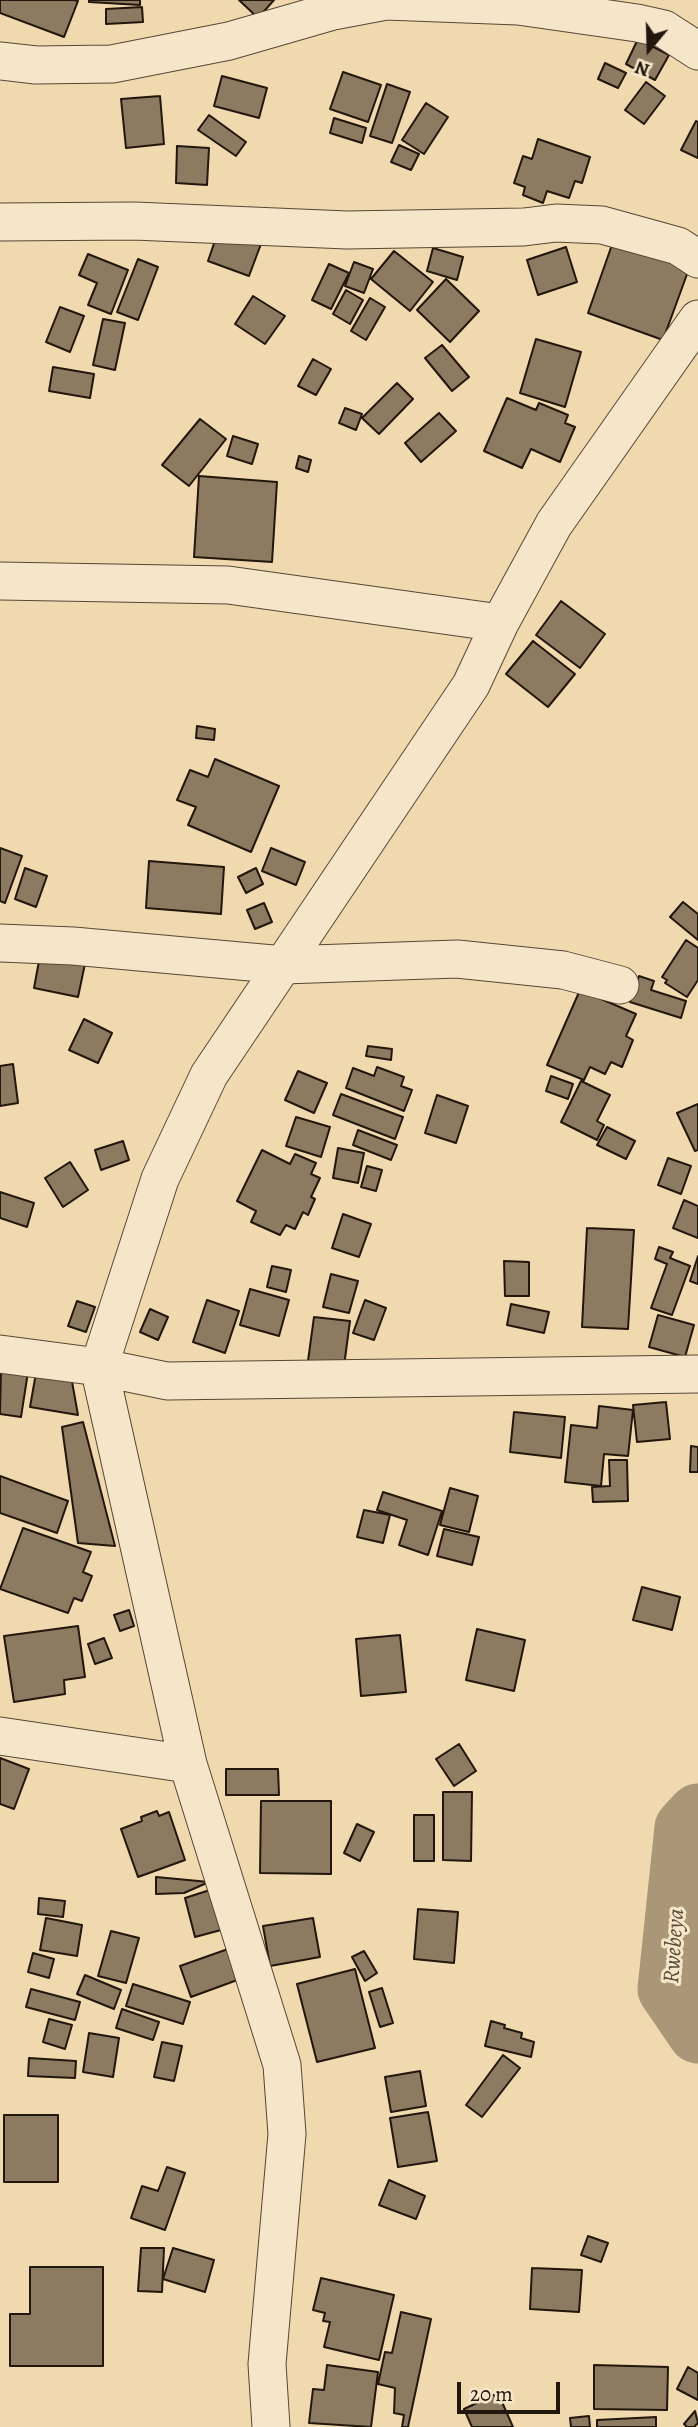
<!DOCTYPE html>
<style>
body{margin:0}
#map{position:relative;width:698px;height:2427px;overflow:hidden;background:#f0d9ae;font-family:Alegreya,serif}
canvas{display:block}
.north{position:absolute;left:614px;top:14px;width:70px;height:70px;-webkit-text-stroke:5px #f5e6ca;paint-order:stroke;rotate:199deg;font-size:19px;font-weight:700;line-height:28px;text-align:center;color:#22160d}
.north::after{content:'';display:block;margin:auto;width:24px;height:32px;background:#22160d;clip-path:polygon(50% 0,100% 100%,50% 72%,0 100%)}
.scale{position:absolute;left:457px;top:2382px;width:103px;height:32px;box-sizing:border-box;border:4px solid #22160d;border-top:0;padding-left:9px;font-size:21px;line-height:24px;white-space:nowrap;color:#22160d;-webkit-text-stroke:5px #f5e6ca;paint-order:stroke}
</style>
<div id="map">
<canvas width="698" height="2427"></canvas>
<div class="north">N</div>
<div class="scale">20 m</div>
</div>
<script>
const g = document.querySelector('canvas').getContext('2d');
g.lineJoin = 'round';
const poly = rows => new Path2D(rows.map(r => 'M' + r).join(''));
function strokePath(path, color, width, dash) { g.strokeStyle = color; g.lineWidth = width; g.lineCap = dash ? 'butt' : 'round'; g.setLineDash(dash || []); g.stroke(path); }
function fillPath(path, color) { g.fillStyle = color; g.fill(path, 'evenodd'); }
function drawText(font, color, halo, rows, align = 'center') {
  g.font = font + ' Alegreya,serif'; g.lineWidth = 6; g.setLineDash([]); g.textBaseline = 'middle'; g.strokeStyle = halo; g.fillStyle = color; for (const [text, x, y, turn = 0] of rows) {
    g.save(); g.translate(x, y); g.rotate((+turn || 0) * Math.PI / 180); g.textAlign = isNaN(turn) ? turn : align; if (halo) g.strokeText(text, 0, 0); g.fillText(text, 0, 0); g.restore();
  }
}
strokePath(poly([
 [698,1814,685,1828,668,1989,698,2033]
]), '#aa9777', 61);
const building = poly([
 [0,0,74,0,78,1,64,37,0,13,0,0],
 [89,0,140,0,140,5,89,2,89,0],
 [239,0,274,0,258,18,239,0],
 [142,7,143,22,106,24,106,9,142,7],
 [638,39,669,55,655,80,626,64,638,39],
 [605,63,626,73,618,88,598,79,605,63],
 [343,72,381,85,368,122,330,109,343,72],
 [222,76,267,88,259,118,214,106,222,76],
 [646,82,665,96,644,124,625,110,646,82],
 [387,84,410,92,392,143,370,136,387,84],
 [160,96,164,144,126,148,121,99,160,96],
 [426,103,448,117,424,154,402,140,426,103],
 [209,115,246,142,236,156,198,130,209,115],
 [334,118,366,128,362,143,330,133,334,118],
 [696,121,698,122,698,158,681,150,696,121],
 [538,139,590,157,582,183,575,181,569,198,547,191,543,203,523,195,525,187,514,183,523,156,532,159,538,139],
 [399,145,419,154,411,170,391,162,399,145],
 [177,146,209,148,207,185,176,183,177,146],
 [219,229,261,244,249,276,208,261,219,229],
 [614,239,690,266,663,340,588,313,614,239],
 [566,247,577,282,538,295,527,260,566,247],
 [433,248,463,257,457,280,427,271,433,248],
 [394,251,433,282,410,311,371,279,394,251],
 [88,254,128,270,111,314,88,305,97,283,79,275,88,254],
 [138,259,158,267,138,320,117,312,138,259],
 [354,262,373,269,364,293,345,286,354,262],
 [329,264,349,273,331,309,312,300,329,264],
 [446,279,479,311,450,342,417,310,446,279],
 [346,290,363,300,350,324,333,314,346,290],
 [253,296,285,316,265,344,235,324,253,296],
 [370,298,385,307,366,340,351,331,370,298],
 [60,307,84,316,70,352,46,342,60,307],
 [103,319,125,323,115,370,93,365,103,319],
 [536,339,581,352,565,407,520,393,536,339],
 [442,345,469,377,452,391,425,358,442,345],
 [313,359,331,369,316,395,298,386,313,359],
 [53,367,94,374,90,398,49,391,53,367],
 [397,383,413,399,379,434,362,418,397,383],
 [507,398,536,410,539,403,568,415,565,423,575,427,560,462,531,449,522,468,484,451,507,398],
 [345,408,362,414,356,430,339,423,345,408],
 [439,413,456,431,421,462,405,443,439,413],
 [200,419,226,439,189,486,162,465,200,419],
 [233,436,258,444,252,464,227,456,233,436],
 [299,456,311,460,308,472,296,468,299,456],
 [199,476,277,482,272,562,194,557,199,476],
 [561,601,605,634,580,668,536,635,561,601],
 [533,641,575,674,548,707,506,674,533,641],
 [197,726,215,729,214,740,196,738,197,726],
 [215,759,279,786,251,852,188,825,196,807,177,800,190,770,208,777,215,759],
 [0,848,22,856,5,903,0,901,0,848],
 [271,848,305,862,296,885,262,871,271,848],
 [149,861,224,867,221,914,146,908,149,861],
 [25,868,47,876,36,907,15,899,25,868],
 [256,868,263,884,246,893,238,877,256,868],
 [683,902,698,914,698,940,670,917,683,902],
 [264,903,272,922,255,929,247,910,264,903],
 [686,940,698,948,698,980,687,997,665,983,667,980,662,977,686,940],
 [41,950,86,959,78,997,34,988,41,950],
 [639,976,654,981,651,990,686,1001,681,1018,630,1002,639,976],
 [580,990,636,1014,626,1036,633,1040,622,1067,611,1062,605,1074,590,1067,584,1080,547,1065,580,990],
 [84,1019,112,1033,98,1063,69,1050,84,1019],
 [368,1046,392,1049,391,1060,366,1056,368,1046],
 [13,1064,18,1103,0,1106,0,1066,13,1064],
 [377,1067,404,1077,401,1086,412,1090,404,1111,346,1088,353,1068,374,1076,377,1067],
 [298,1071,327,1083,314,1113,285,1100,298,1071],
 [551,1076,573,1084,568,1099,546,1091,551,1076],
 [581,1081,610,1095,597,1121,604,1125,597,1140,561,1122,581,1081],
 [341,1094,403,1117,395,1139,333,1115,341,1094],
 [437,1095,468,1106,456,1143,425,1133,437,1095],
 [698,1104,698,1150,695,1151,677,1113,698,1104],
 [296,1117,330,1127,321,1157,286,1146,296,1117],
 [607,1127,635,1141,626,1159,597,1145,607,1127],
 [358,1130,397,1145,391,1160,353,1145,358,1130],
 [123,1141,129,1160,101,1170,95,1150,123,1141],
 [338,1148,364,1153,358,1183,333,1178,338,1148],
 [262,1150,290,1164,295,1154,316,1163,311,1174,320,1178,311,1197,315,1199,308,1215,303,1212,295,1229,286,1225,280,1235,251,1222,256,1211,237,1201,262,1150],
 [668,1158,691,1166,681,1194,658,1185,668,1158],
 [70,1162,88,1190,63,1207,45,1178,70,1162],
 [367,1166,382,1170,376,1191,361,1187,367,1166],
 [0,1192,34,1203,27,1227,0,1218,0,1192],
 [684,1200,698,1206,698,1238,673,1228,684,1200],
 [343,1214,371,1224,359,1257,332,1248,343,1214],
 [587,1228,634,1230,628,1329,582,1327,587,1228],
 [659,1247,673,1252,670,1258,690,1266,672,1315,651,1308,667,1264,655,1259,659,1247],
 [698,1256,698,1284,690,1281,698,1256],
 [504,1261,529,1262,529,1296,505,1296,504,1261],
 [272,1266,291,1270,286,1292,267,1287,272,1266],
 [331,1274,358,1281,349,1313,323,1307,331,1274],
 [250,1289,289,1300,279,1336,240,1325,250,1289],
 [207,1300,239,1311,225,1353,193,1342,207,1300],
 [365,1300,386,1308,374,1340,353,1333,365,1300],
 [77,1301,95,1307,86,1332,68,1326,77,1301],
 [511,1304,549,1312,544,1333,507,1325,511,1304],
 [150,1309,168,1317,158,1340,140,1332,150,1309],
 [658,1315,694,1325,685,1357,649,1347,658,1315],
 [314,1317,350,1321,344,1366,308,1361,314,1317],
 [1,1367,28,1372,21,1417,0,1414,1,1367],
 [36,1373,71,1376,78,1415,30,1407,36,1373],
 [666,1402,670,1439,637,1442,633,1405,666,1402],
 [599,1406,633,1410,628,1456,604,1454,601,1486,565,1482,571,1425,597,1428,599,1406],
 [514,1412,565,1417,561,1458,510,1452,514,1412],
 [83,1422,115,1546,78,1543,62,1427,83,1422],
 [691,1446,698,1447,698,1472,690,1472,691,1446],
 [609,1460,627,1460,628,1501,593,1502,592,1487,610,1486,609,1460],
 [0,1476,68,1501,57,1533,0,1513,0,1476],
 [450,1488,478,1496,469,1532,440,1525,450,1488],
 [383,1492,442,1511,428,1555,399,1545,407,1520,377,1510,383,1492],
 [364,1510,390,1515,383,1543,357,1537,364,1510],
 [23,1528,91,1552,83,1572,92,1576,82,1601,74,1598,68,1613,0,1589,23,1528],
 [444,1529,479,1537,472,1565,437,1556,444,1529],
 [642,1587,680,1597,672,1630,633,1620,642,1587],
 [129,1610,134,1626,120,1631,114,1615,129,1610],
 [78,1626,85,1677,64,1680,65,1694,14,1702,4,1636,78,1626],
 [477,1629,525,1640,514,1691,466,1680,477,1629],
 [400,1635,406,1692,361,1696,356,1639,400,1635],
 [104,1638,112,1658,95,1664,88,1644,104,1638],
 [459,1744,476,1771,454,1786,436,1759,459,1744],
 [0,1758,29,1769,14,1809,0,1804,0,1758],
 [226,1769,278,1769,279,1795,226,1795,226,1769],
 [443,1792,472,1792,471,1861,443,1860,443,1792],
 [261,1801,331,1801,331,1874,260,1873,261,1801],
 [157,1811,159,1816,169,1812,185,1860,138,1877,121,1829,142,1821,141,1817,157,1811],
 [414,1815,434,1815,434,1861,414,1861,414,1815],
 [357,1824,374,1832,360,1861,344,1853,357,1824],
 [156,1877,209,1882,184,1893,156,1894,156,1877],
 [213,1889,221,1930,195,1937,185,1898,213,1889],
 [39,1898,65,1901,63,1917,38,1914,39,1898],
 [418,1909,458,1912,454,1963,414,1959,418,1909],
 [46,1918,82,1925,77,1956,40,1950,46,1918],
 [313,1918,320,1957,270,1966,263,1926,313,1918],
 [111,1931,139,1938,126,1983,98,1976,111,1931],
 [228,1949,240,1979,191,1997,180,1966,228,1949],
 [364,1951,377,1973,365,1981,352,1957,364,1951],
 [33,1953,54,1959,49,1978,28,1972,33,1953],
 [355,1969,375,2048,317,2062,297,1984,355,1969],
 [85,1975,121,1990,114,2009,77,1994,85,1975],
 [133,1984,190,2002,183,2024,126,2006,133,1984],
 [382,1988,393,2023,380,2027,369,1992,382,1988],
 [31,1989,80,2002,75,2020,26,2007,31,1989],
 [122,2009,159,2022,153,2040,116,2028,122,2009],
 [49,2019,72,2025,65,2049,43,2042,49,2019],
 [491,2021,505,2025,504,2028,522,2033,521,2038,534,2042,531,2057,485,2046,491,2021],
 [89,2033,119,2038,113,2077,83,2072,89,2033],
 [162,2042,182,2046,174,2081,154,2077,162,2042],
 [503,2055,520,2068,482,2117,466,2105,503,2055],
 [29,2058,76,2061,75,2078,28,2076,29,2058],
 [420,2071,426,2106,391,2112,385,2077,420,2071],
 [428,2112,437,2161,398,2167,390,2118,428,2112],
 [4,2115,58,2115,58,2182,4,2182,4,2115],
 [167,2167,185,2173,165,2230,131,2218,142,2186,158,2191,167,2167],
 [389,2180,425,2196,416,2219,379,2205,389,2180],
 [588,2236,608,2243,601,2262,581,2255,588,2236],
 [141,2248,164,2248,162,2292,138,2291,141,2248],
 [173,2248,214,2260,205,2292,163,2279,173,2248],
 [30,2267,103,2267,103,2366,10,2366,10,2314,30,2314,30,2267],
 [532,2268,582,2270,579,2312,530,2309,532,2268],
 [321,2278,394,2295,379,2360,324,2347,330,2322,323,2321,325,2313,313,2310,321,2278],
 [401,2312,431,2319,408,2427,402,2427,404,2415,394,2413,395,2388,378,2384,385,2352,392,2353,401,2312],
 [327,2365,378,2372,371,2427,309,2423,313,2389,324,2390,327,2365],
 [594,2365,668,2367,667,2410,594,2409,594,2365],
 [688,2367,698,2373,698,2400,677,2389,688,2367],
 [498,2393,513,2427,472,2427,464,2409,498,2393],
 [695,2411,698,2423,694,2427,687,2427,684,2424,695,2411],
 [589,2416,590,2427,571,2427,570,2418,589,2416],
 [656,2417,656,2427,597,2427,597,2420,656,2417]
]);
fillPath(building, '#8d7b61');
strokePath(building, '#22160d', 2);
const minor = poly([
 [0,61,36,65,112,64,229,41,333,11,386,1,518,6,637,23,664,29,698,51],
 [0,222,134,221,347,230,524,227,556,223,602,225,678,246,698,259],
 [0,581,228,585,500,623],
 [0,943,73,946,284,965,457,959,563,970,620,985],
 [0,1354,99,1367,167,1381,698,1374],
 [0,1736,188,1764],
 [271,2427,267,2364,287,2134,282,2065,188,1764,99,1367,160,1179,209,1075,471,685,500,623,554,524,698,319]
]);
strokePath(minor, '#564735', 39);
strokePath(minor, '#f5e6ca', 37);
drawText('italic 23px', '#584a37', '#f5e6ca', [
 ["Rwebeya",675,1946,-86]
]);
</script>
